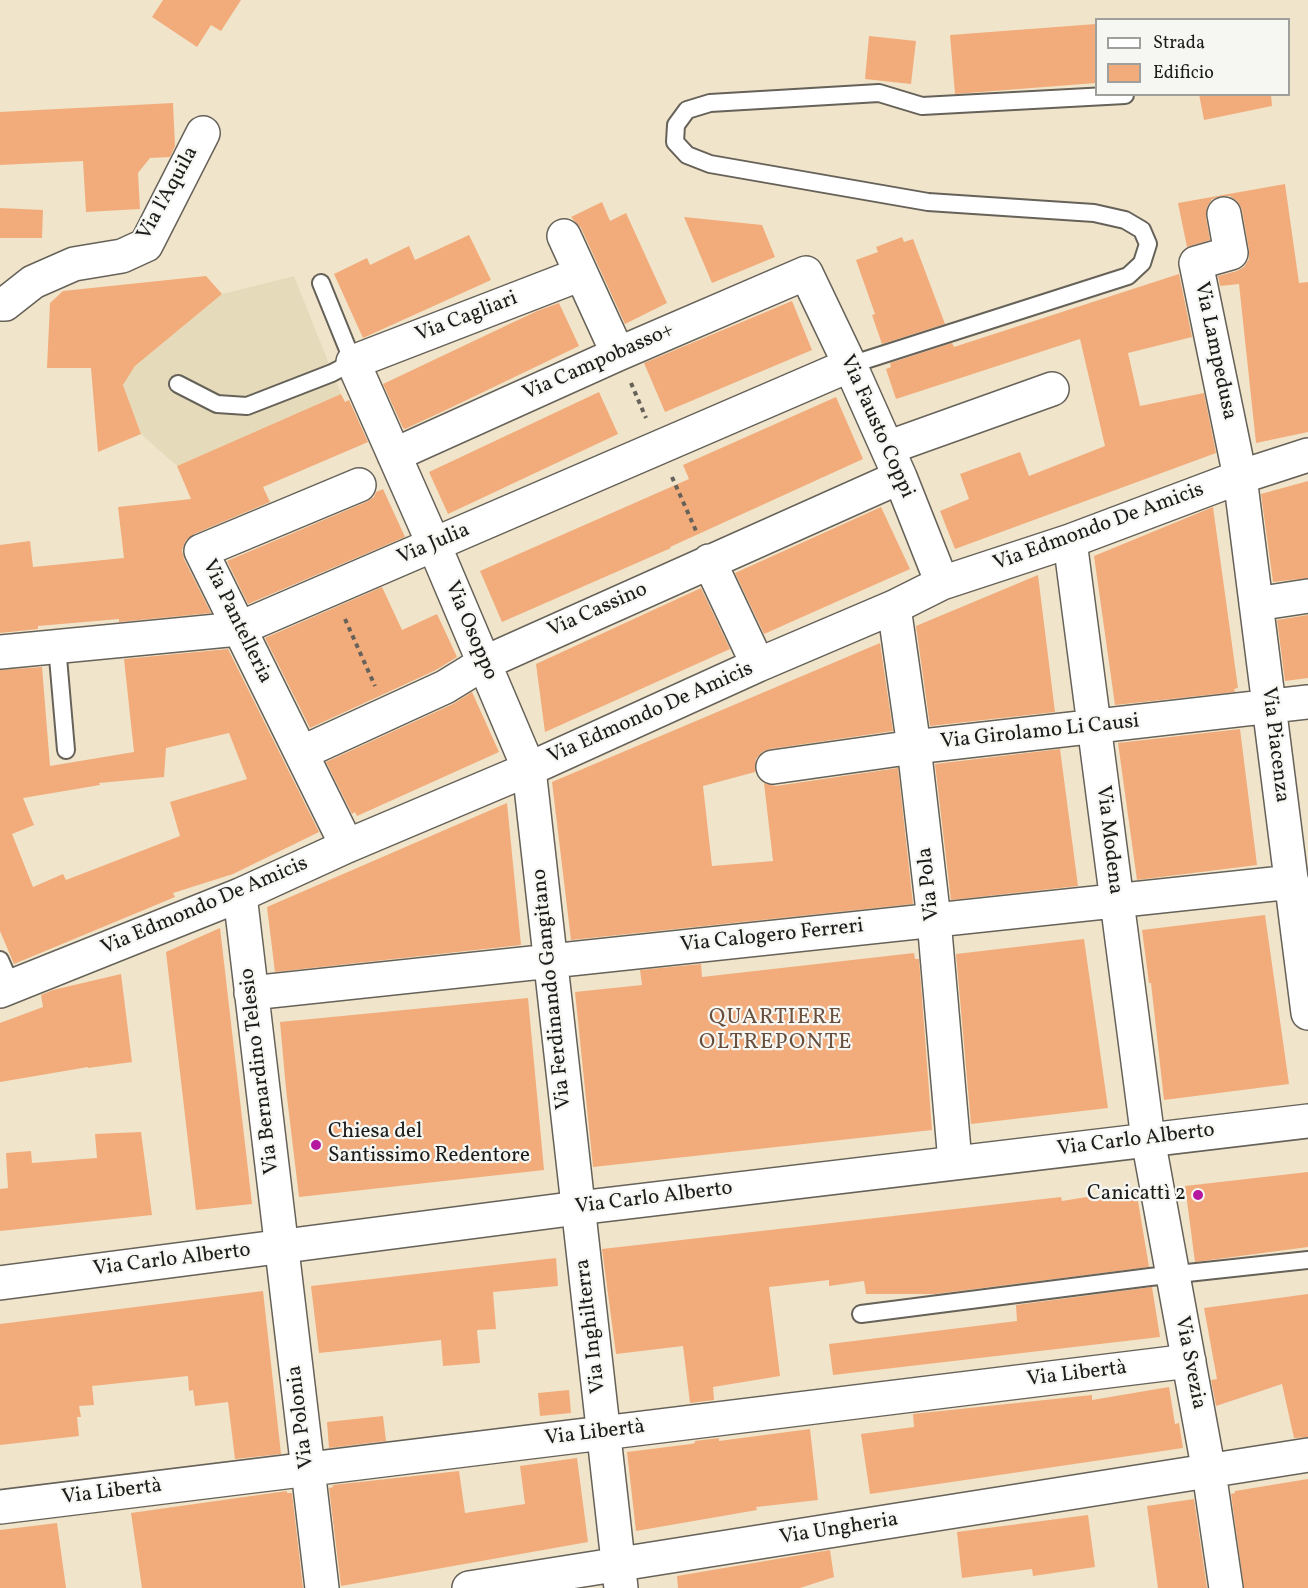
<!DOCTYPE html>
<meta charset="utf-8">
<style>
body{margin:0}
#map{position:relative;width:1308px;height:1588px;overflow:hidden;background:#f0e4ca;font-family:Vollkorn,serif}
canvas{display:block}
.legend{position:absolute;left:1095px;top:18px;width:195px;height:78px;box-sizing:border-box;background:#f6f6f2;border:2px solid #9f9f9c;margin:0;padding:8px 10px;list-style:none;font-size:18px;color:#1c1c1c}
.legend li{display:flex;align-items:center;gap:12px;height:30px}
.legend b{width:30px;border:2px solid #9f9f9c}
</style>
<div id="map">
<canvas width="1308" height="1588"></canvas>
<ul class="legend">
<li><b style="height:8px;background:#fff"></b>Strada</li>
<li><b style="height:16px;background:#f2ac7b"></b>Edificio</li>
</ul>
</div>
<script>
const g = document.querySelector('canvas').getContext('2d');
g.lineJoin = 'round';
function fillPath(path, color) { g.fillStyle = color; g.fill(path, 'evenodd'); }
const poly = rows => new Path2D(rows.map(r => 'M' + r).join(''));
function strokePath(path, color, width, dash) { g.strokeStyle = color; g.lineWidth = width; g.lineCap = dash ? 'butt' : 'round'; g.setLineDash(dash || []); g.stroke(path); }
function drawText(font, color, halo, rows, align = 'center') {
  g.font = font + ' Vollkorn,serif'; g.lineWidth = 4.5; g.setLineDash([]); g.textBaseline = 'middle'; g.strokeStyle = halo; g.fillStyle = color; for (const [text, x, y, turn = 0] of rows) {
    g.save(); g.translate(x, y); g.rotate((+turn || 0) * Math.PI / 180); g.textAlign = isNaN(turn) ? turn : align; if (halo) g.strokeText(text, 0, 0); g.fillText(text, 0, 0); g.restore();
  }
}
fillPath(poly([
 [294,276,341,394,177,466,141,434,123,385,135,366,222,294]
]), '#e5dbba');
fillPath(poly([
 [163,0,241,0,221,31,211,25,197,47,152,17],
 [1096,24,1096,83,955,94,950,35],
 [869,36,916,41,911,84,865,79],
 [1199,94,1271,94,1272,106,1204,120],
 [173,103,175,146,170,157,150,158,138,173,140,209,86,212,83,161,0,165,0,112],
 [1285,184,1299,283,1308,282,1308,432,1256,443,1239,284,1220,286,1218,276,1237,271,1244,267,1249,259,1249,250,1242,210,1238,202,1230,196,1221,196,1212,199,1207,207,1206,217,1210,240,1187,247,1178,203],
 [602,202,610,221,626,213,667,303,625,324,581,228,571,217],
 [0,208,43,210,42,238,0,238],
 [684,217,762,225,775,257,712,283],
 [469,235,491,280,363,338,334,274,367,258,370,265,409,246,415,260],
 [902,237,904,242,913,239,945,324,882,344,872,315,875,314,856,260,878,252,876,247],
 [1179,274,1192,337,1128,353,1140,406,1204,393,1216,453,955,549,940,511,969,499,960,474,1020,452,1029,476,1105,446,1080,339,896,399,886,369,891,367,890,363,952,343,954,347],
 [206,276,222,294,135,366,123,385,141,434,98,452,91,368,47,368,50,303,63,291],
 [792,301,812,350,665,412,644,363],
 [559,303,579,346,448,409,405,429,403,428,383,384,537,311],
 [599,392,618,434,448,514,429,472],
 [341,394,345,402,349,400,368,442,263,487,270,502,194,534,186,540,182,550,184,559,211,613,119,622,119,619,38,626,38,629,0,633,0,545,30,541,33,567,124,558,118,507,191,499,177,466],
 [836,397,863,459,670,547,671,548,502,622,480,571,689,479,683,465],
 [1308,481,1308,578,1273,582,1261,494],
 [383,489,405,537,248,604,227,561,366,502,374,497,376,492],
 [881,507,910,569,764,634,735,573],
 [1213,507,1238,688,1234,689,1235,692,1115,705,1094,556],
 [1038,575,1055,712,930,726,916,626],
 [382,587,402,630,437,614,457,657,436,670,310,728,265,638],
 [701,588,730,649,545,732,536,664],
 [1308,615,1308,678,1285,681,1277,620],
 [880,643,893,731,770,749,762,752,756,759,755,772,703,786,712,866,773,861,764,783,776,786,898,768,913,904,571,940,552,782],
 [228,649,319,832,233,874,173,893,175,897,14,964,0,931,0,670,42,667,50,766,134,752,124,659],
 [229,733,247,779,170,802,180,836,66,880,63,874,33,887,12,834,34,825,23,798,100,785,99,783,164,777,166,748],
 [472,692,499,752,357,816,355,812,352,814,326,762,453,704],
 [1240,729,1257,865,1137,880,1118,743],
 [1060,749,1078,886,951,900,935,764],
 [507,803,521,945,275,972,267,907],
 [1265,915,1289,1084,1164,1100,1151,983,1149,983,1142,930],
 [220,928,252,1204,196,1210,166,952],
 [1084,939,1108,1108,971,1124,956,954],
 [914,953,915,959,919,959,932,1130,593,1167,575,992,642,985,640,970,701,964,702,977],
 [121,974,132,1062,88,1068,88,1067,0,1082,0,1023,43,1007,41,995,53,990],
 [528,998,544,1170,299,1197,286,1089,280,1022],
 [141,1132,152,1215,0,1231,0,1189,8,1188,6,1153,31,1151,32,1163,97,1158,95,1134],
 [1308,1172,1308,1247,1195,1262,1185,1186],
 [1136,1189,1149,1267,935,1294,866,1294,864,1281,829,1286,829,1280,769,1287,780,1376,713,1387,714,1400,690,1403,683,1346,616,1354,602,1249,1061,1197,1062,1201],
 [556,1258,558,1286,493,1292,496,1329,477,1330,480,1363,443,1366,441,1340,319,1353,311,1286],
 [1152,1287,1160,1337,833,1375,829,1344,1017,1321,1016,1305],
 [263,1291,281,1454,235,1459,228,1402,195,1406,193,1390,189,1391,188,1376,92,1386,94,1405,79,1406,81,1417,77,1417,79,1436,0,1445,0,1324],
 [1308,1294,1308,1437,1294,1438,1282,1384,1216,1406,1211,1380,1217,1379,1204,1308],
 [1169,1387,1175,1424,1179,1423,1183,1448,870,1494,861,1434,914,1427,913,1414,1092,1395,1092,1400],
 [569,1390,571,1413,540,1416,538,1393],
 [383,1416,386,1441,329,1448,327,1422],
 [810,1429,818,1500,756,1507,757,1510,636,1531,627,1452,691,1444,695,1443,695,1441,719,1438,719,1441],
 [577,1458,588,1542,341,1586,329,1488,333,1487,333,1485,459,1471,465,1513,525,1504,520,1466],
 [1308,1479,1308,1588,1244,1588,1231,1494,1235,1493,1235,1491],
 [287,1491,287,1493,292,1493,303,1588,142,1588,131,1513],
 [1194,1499,1207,1588,1158,1588,1147,1506],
 [1088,1515,1095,1567,1033,1576,1032,1569,962,1578,957,1532],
 [57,1523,66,1588,0,1588,0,1530],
 [830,1550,834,1577,800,1588,678,1588,677,1576]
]), '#f2ac7b');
const lane = poly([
 [850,365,1128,276,1142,263,1148,244,1142,230,1125,220,1094,213,928,202,710,164,687,155,675,142,676,125,687,110,710,103,879,93,922,106,1125,95],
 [178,384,217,404,247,406,332,373,353,362,321,283],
 [57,646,66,750],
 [0,960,11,985],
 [861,1314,1150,1277,1308,1260]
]);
const street = poly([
 [1224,214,1231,253,1196,263,1240,477,1308,1013],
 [564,236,618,354],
 [581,274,353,362,434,545,529,769,621,1588],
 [0,304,5,304,33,282,74,264,122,256,146,245,203,133],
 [887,448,1052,389],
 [394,455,618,354,806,273,850,365,900,477,942,583],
 [1070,541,1148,1139,1209,1472,1226,1588],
 [709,561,758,665],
 [1256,604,1308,596],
 [894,607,914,747,934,920,955,1162],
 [0,652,238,629,850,365],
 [301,753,445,687,484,663,900,477],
 [773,767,914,747,1308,702],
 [347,846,201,551,359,485],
 [240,895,322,1588],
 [0,991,240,895,347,846,529,769,758,665,894,607,942,583,1070,541,1240,477,1308,455],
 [251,993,1292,882],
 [0,1507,1189,1361],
 [469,1588,1308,1455]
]);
const secondary = poly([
 [0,1283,578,1208,1308,1121]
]);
strokePath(lane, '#666259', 20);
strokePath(street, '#666259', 36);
strokePath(secondary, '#666259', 36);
strokePath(poly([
 [631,383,646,418],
 [672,477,697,533],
 [345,619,375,686]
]), '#666259', 4, [4.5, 4.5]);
strokePath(lane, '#fff', 16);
strokePath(street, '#fff', 33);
strokePath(secondary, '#fff', 33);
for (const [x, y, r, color] of [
 [316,1145,6,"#b5179e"],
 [1198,1195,6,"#b5179e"]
]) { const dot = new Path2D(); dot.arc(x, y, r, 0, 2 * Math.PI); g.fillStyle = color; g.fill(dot); strokePath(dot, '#f6f6f2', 2); }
drawText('21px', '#1c1c1c', '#f6f6f2', [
 ["Via l'Aquila",169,194,-61],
 ["Via Cagliari",467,318,-21],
 ["Via Lampedusa",1214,351,78],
 ["Via Campobasso+",599,363,-24],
 ["Via Fausto Coppi",876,427,66],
 ["Via Edmondo De Amicis",1099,528,-20],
 ["Via Julia",434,545,-23],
 ["Via Cassino",598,611,-24],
 ["Via Pantelleria",236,622,64],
 ["Via Osoppo",470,631,67],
 ["Via Edmondo De Amicis",651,714,-24],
 ["Via Girolamo Li Causi",1040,733,-6],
 ["Via Piacenza",1274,745,83],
 ["Via Modena",1108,840,83],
 ["Via Pola",930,884,-96],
 ["Via Edmondo De Amicis",205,907,-23],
 ["Via Calogero Ferreri",772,937,-6],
 ["Via Ferdinando Gangitano",553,989,-96],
 ["Via Bernardino Telesio",261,1071,-97],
 ["Via Carlo Alberto",1136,1141,-7],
 ["Via Carlo Alberto",654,1199,-7],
 ["Via Carlo Alberto",172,1261,-7],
 ["Via Inghilterra",592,1326,-97],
 ["Via Svezia",1189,1363,79],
 ["Via Libertà",1077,1375,-7],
 ["Via Polonia",302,1417,-97],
 ["Via Libertà",595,1434,-7],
 ["Via Libertà",112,1493,-7],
 ["Via Ungheria",839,1530,-9]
]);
drawText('21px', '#1c1c1c', '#f6f6f2', [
 ["Chiesa del",328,1133],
 ["Santissimo Redentore",328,1157],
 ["Canicattì 2",1186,1195,"right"]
], 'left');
g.letterSpacing = '1.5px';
drawText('22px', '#674e3d', '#f6f6f2', [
 ["QUARTIERE",776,1019],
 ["OLTREPONTE",776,1044]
]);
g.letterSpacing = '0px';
</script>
